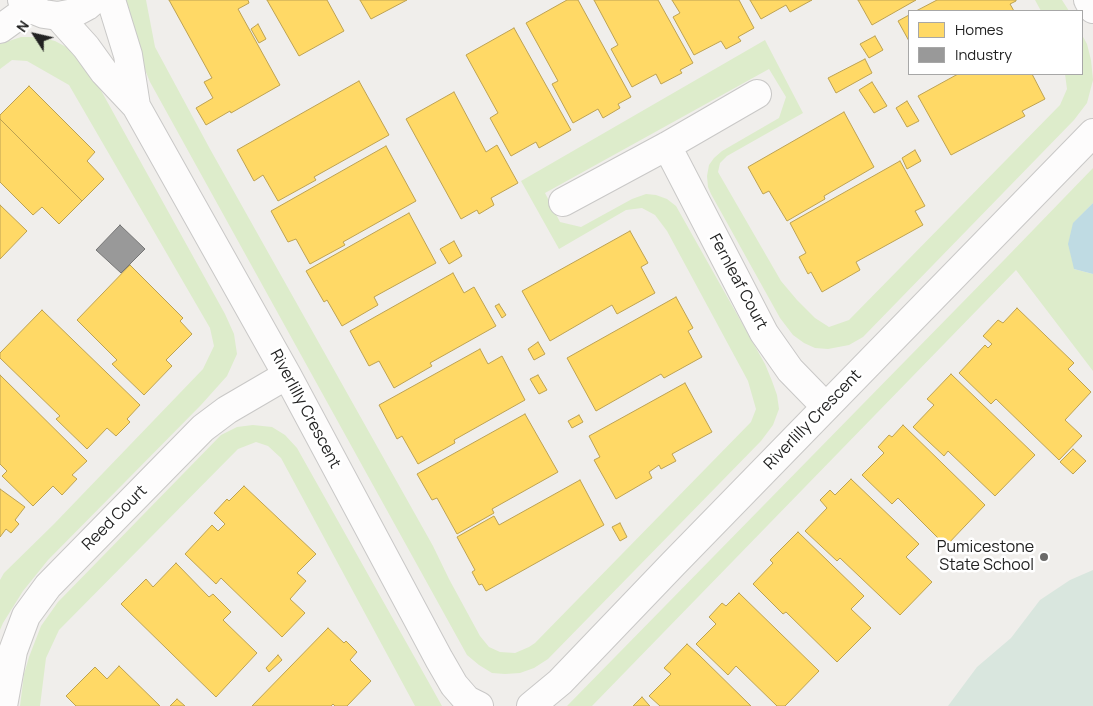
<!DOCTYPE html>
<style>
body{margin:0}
#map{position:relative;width:1093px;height:706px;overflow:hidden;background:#f0eeeb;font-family:Manrope,sans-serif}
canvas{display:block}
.legend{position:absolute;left:908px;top:10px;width:175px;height:65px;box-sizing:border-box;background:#fff;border:1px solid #a7a7a7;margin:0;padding:6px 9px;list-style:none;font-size:15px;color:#222}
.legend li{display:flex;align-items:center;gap:10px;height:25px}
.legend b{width:25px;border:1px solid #a7a7a7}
.north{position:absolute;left:10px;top:10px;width:50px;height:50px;-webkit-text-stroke:4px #fff;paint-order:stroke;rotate:305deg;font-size:14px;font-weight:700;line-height:20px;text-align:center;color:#222}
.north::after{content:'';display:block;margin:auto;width:18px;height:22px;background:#222;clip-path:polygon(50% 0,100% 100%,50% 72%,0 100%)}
</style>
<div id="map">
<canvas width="1093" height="706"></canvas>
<ul class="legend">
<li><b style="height:14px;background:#ffd966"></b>Homes</li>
<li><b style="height:14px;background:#999"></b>Industry</li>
</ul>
<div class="north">N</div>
</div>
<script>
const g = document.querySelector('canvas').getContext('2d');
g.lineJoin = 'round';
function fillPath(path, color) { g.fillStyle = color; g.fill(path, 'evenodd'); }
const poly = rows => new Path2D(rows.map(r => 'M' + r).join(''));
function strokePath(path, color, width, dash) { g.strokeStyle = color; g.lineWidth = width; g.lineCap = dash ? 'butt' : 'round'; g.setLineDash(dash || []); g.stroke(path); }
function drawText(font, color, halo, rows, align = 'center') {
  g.font = font + ' Manrope,sans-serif'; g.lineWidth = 5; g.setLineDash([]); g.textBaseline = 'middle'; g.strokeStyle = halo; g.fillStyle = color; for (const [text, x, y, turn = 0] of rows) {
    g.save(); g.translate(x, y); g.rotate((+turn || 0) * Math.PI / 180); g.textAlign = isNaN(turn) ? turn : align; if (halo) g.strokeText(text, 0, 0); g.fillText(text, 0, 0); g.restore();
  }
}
fillPath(poly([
 [125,0,146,0,155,47,210,149,433,546,449,579,480,636,489,647,500,652,515,653,529,647,535,643,751,422,756,409,748,381,667,231,655,215,642,208,626,210,559,249,521,181,765,40,803,113,727,156,720,163,718,172,781,281,797,300,815,318,829,327,849,320,1060,105,1067,89,1065,74,1082,74,1082,35,1087,44,1091,60,1093,80,1087,103,1074,120,863,337,849,345,828,349,815,348,804,343,793,335,780,318,711,194,708,187,707,176,709,165,714,158,722,151,779,118,786,97,769,69,545,193,560,222,581,227,632,199,646,194,656,195,667,199,676,206,765,364,772,381,777,395,779,409,773,425,761,441,548,659,534,668,520,673,505,674,492,673,479,665,467,655,150,82,126,23],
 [1035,0,1062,0,1069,11,1041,11],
 [21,37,39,37,55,41,72,50,88,67,225,314,234,334,237,354,227,376,201,405,48,560,23,591,3,623,0,630,0,580,4,573,54,524,203,369,214,346,210,328,69,85,27,61,12,60,0,69,0,44],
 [1093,168,1093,203,1074,223,1074,269,1093,274,1093,371,1016,270,592,706,567,706,1005,259],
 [253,425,272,427,285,435,297,448,442,706,415,706,281,458,268,446,256,442,238,449,59,630,46,658,40,706,20,706,24,674,29,657,41,626,58,602,221,435,237,427]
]), '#ddeccb');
fillPath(poly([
 [1093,570,1093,706,948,706,977,667,1011,638,1040,600,1070,580]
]), '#d9e6de');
fillPath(poly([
 [1093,203,1093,274,1074,269,1068,244,1073,223]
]), '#bfdbe3');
const homes = poly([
 [169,0,248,0,249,3,238,9,280,85,231,113,230,111,206,125,196,108,213,98,204,82,212,78,169,0],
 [267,0,327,0,344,31,299,56,267,0],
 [360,0,407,0,371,19,360,0],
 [567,0,578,0,631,97,618,104,620,108,603,118,598,109,573,123,552,84,558,81,526,23,567,0],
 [594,0,658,0,693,63,680,70,682,73,661,84,656,74,632,87,611,49,618,45,594,0],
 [672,0,739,0,754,28,738,37,741,41,726,49,721,41,694,55,673,17,680,13,672,0],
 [750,0,812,0,790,12,786,5,761,19,750,0],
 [858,0,916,0,872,25,858,0],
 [937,0,1016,0,1016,1,1010,4,1014,11,916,11,937,0],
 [909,15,909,41,898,21,909,15],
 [258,24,266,39,259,43,251,29,258,24],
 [514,28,571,130,539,148,536,142,511,156,490,118,498,113,466,55,514,28],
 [875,36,883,50,869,58,860,44,875,36],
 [865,59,872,73,836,93,828,78,865,59],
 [958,74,1032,74,1045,99,1022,111,1025,116,951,155,918,96,958,74],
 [359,81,389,135,314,177,316,180,278,201,263,175,254,181,237,150,359,81],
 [872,82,887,106,874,113,859,90,872,82],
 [29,86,95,152,87,161,104,179,82,201,0,119,0,115,29,86],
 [454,92,486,152,497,145,518,183,491,198,494,205,479,214,477,210,461,219,406,119,454,92],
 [907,101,919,121,907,127,896,108,907,101],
 [844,112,874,167,824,196,825,199,787,221,769,191,763,194,748,167,844,112],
 [0,119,82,201,59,224,42,207,33,215,0,182,0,119],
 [386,146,416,201,343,242,345,245,310,264,296,239,288,242,271,211,386,146],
 [915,150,921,161,907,169,902,158,915,150],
 [900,161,925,206,915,211,923,225,856,262,860,270,822,292,811,272,808,274,799,257,806,253,790,223,900,161],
 [0,205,27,231,0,259,0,205],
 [409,213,436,263,374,297,378,305,342,326,327,300,324,302,306,271,409,213],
 [630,231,648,263,641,267,655,293,617,314,612,305,550,341,522,291,630,231],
 [454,241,462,256,449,264,440,249,454,241],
 [130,265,183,318,180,321,192,334,166,360,172,366,144,395,112,364,117,360,77,320,130,265],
 [453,273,464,293,474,287,496,326,430,363,432,366,394,388,379,361,369,366,350,331,453,273],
 [676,297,693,328,688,331,702,357,664,378,661,374,596,411,567,358,676,297],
 [499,304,506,315,502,318,495,306,499,304],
 [1017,308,1074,363,1068,369,1091,392,1065,420,1082,436,1059,460,996,399,991,404,959,373,985,345,988,348,992,344,983,336,998,320,1003,323,1017,308],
 [42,310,140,405,127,419,130,422,116,436,107,428,87,449,56,419,60,416,0,358,0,353,42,310],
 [538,342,545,354,534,360,528,349,538,342],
 [480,349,488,364,502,356,525,400,454,440,455,443,418,464,402,436,397,439,379,405,480,349],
 [951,374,1035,455,995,496,948,451,944,456,913,427,934,405,927,399,951,374],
 [0,375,87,461,72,475,77,479,62,495,53,486,33,506,2,476,7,471,0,464,0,375],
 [538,375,547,390,539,394,530,379,538,375],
 [685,383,712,432,672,454,676,461,661,469,659,465,649,472,652,478,616,499,594,460,600,457,589,436,685,383],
 [525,414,558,472,492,509,494,513,457,534,437,498,432,500,417,474,525,414],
 [579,415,583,422,572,428,568,421,579,415],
 [903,425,985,505,946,546,898,498,892,504,862,475,884,453,878,447,889,435,892,437,903,425],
 [1073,449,1086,461,1073,474,1060,462,1073,449],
 [851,479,919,544,906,557,932,582,900,615,840,558,837,561,805,531,827,508,820,500,830,490,835,495,851,479],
 [580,480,604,525,486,591,482,584,479,585,472,572,475,570,457,537,494,516,499,525,580,480],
 [244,486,316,554,297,573,306,581,290,599,305,613,282,637,221,578,216,584,185,554,212,525,218,531,225,524,214,513,227,499,229,501,244,486],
 [0,489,25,507,15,520,19,524,11,533,6,529,0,537,0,489],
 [620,523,627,537,620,541,612,527,620,523],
 [798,532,864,596,851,609,871,628,837,662,786,612,783,614,753,584,773,563,770,560,798,532],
 [176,563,209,597,213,594,231,612,223,620,257,653,216,697,121,604,146,579,153,587,176,563],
 [739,593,819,671,785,706,777,706,736,666,728,675,696,644,716,624,709,617,722,603,726,606,739,593],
 [328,628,344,643,346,641,357,652,350,660,371,681,347,706,335,706,333,704,331,706,252,706,328,628],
 [687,644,699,655,751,706,660,706,649,696,671,674,664,668,687,644],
 [278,655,282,660,269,672,266,668,278,655],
 [119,666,160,706,76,706,66,696,95,667,107,679,119,666],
 [642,697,648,704,650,706,633,706,642,697],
 [177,699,185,706,170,706,177,699]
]);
fillPath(homes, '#ffd966');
strokePath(homes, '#bda252', 1);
const industry = poly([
 [120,225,145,249,121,273,96,250,120,225]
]);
fillPath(industry, '#999');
strokePath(industry, '#757575', 1);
const street = poly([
 [22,0,29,8,44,14,58,16,74,13,87,6,94,0],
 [111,0,128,55,136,106],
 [1088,0,1093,9],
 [58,16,86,47,104,72,136,106,287,375,439,659,454,685,467,700,479,706],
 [0,29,29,8],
 [667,146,764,333,790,370,826,407],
 [563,202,667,146,757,94],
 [3,706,13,651,26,616,48,586,203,428,227,410,287,375],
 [531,706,560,682,674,563,1093,133]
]);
strokePath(street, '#c9c8c7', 30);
strokePath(street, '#fdfcfc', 28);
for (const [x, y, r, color] of [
 [1044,557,5,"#6a6968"]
]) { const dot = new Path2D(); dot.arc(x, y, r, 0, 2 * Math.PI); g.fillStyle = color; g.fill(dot); strokePath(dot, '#fff', 2); }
drawText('16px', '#222', '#fff', [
 ["Fernleaf Court",738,282,62],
 ["Riverlilly Crescent",305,409,62],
 ["Riverlilly Crescent",813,420,-46],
 ["Reed Court",115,518,-45]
]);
drawText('16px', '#222', '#fff', [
 ["Pumicestone",1034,548],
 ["State School",1034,566]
], 'right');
</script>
